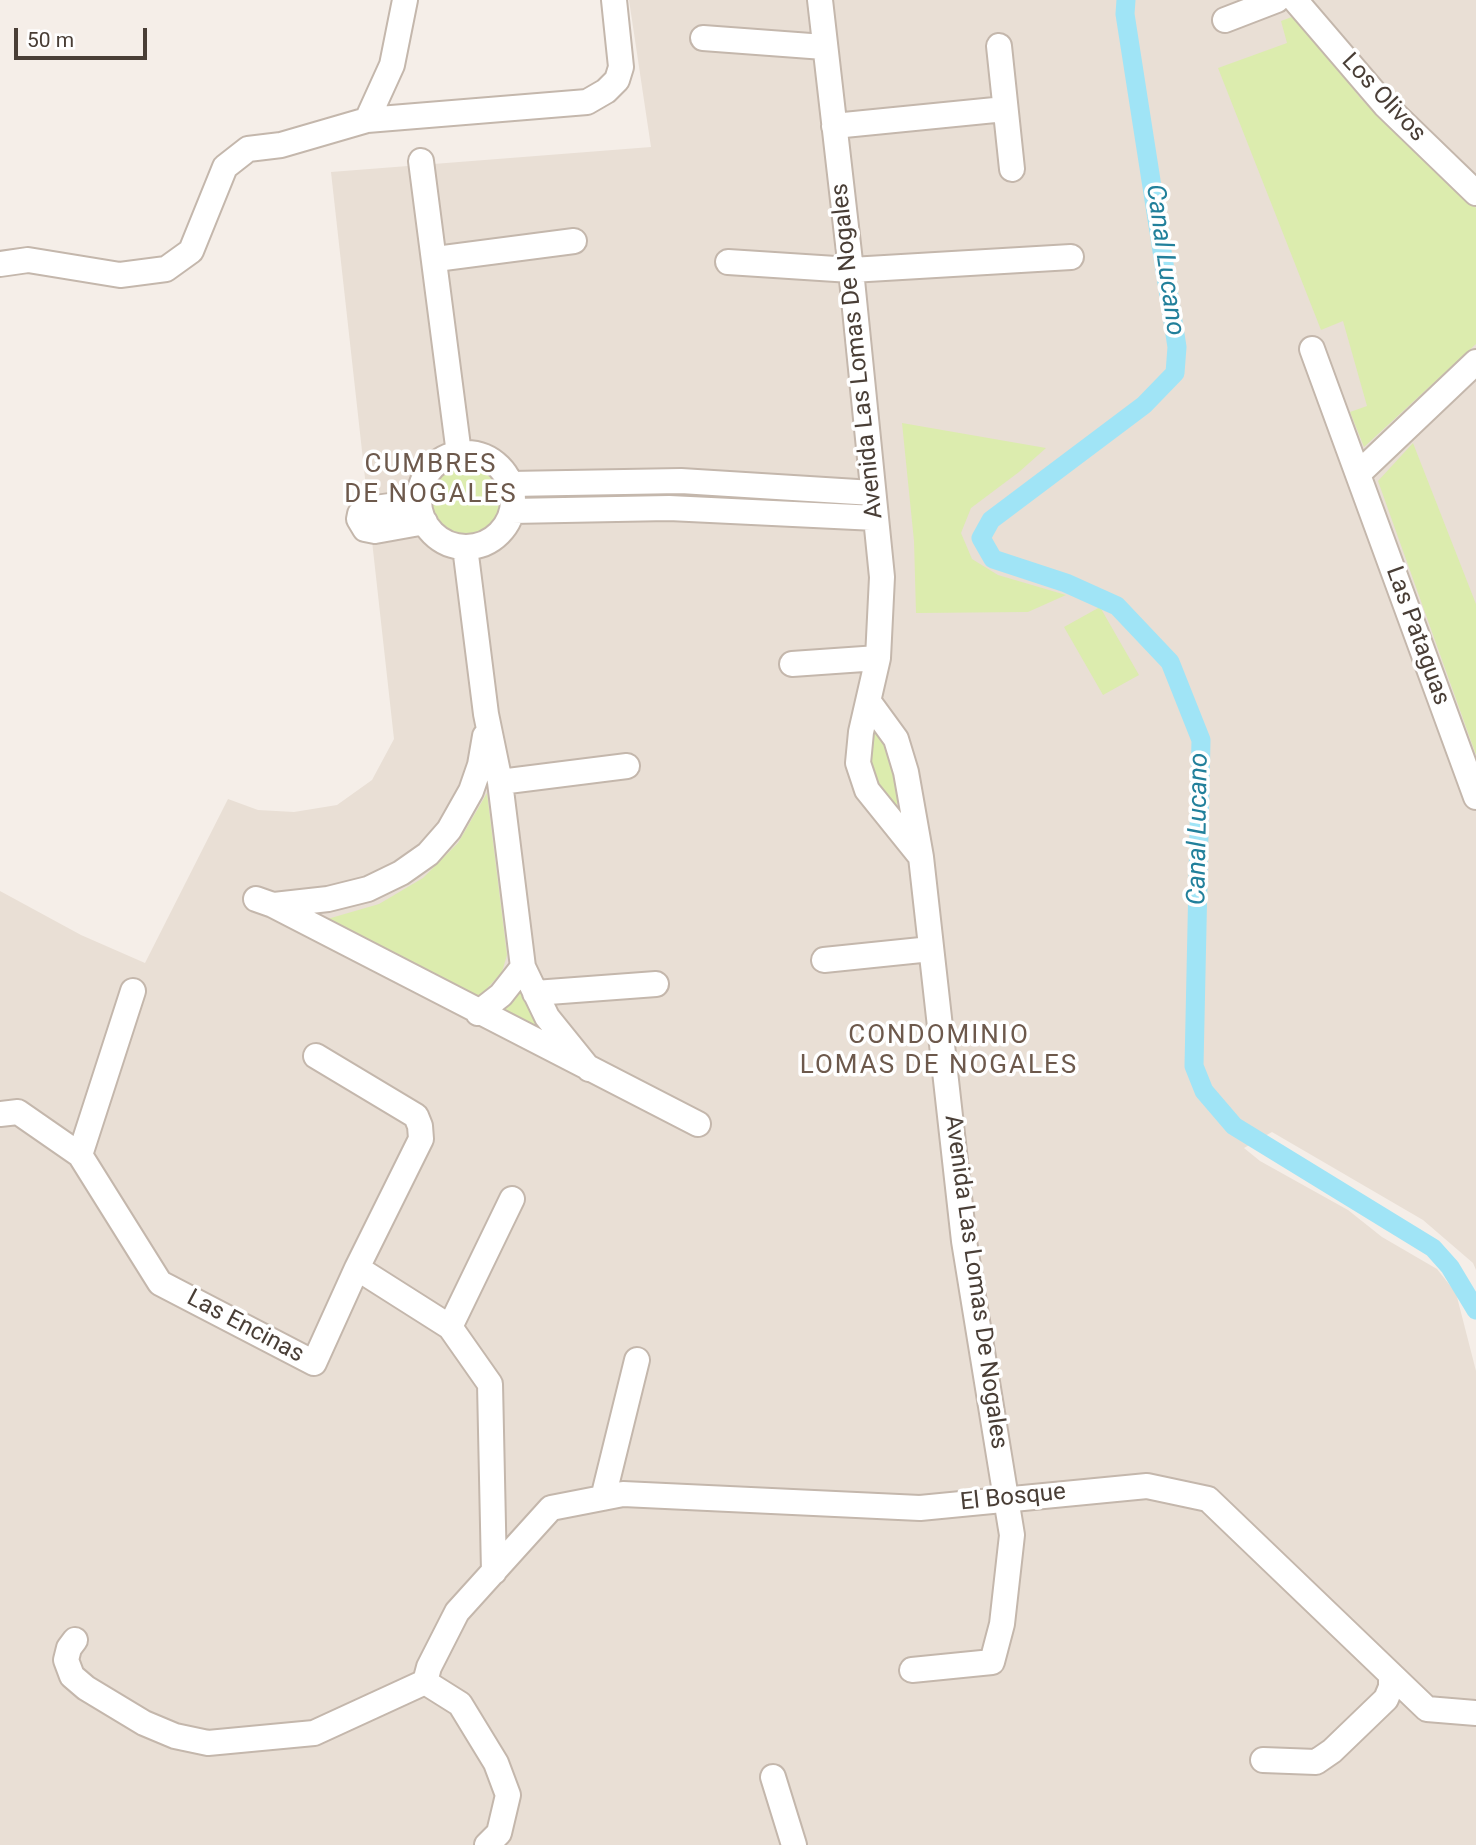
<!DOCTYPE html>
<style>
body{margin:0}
#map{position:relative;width:1476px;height:1845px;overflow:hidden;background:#f5eee8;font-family:Roboto,sans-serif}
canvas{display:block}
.scale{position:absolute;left:14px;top:28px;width:133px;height:32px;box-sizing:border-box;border:4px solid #493e36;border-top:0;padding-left:9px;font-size:21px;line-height:24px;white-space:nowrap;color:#493e36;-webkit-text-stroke:5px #fff;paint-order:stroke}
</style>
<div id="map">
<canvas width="1476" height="1845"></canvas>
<div class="scale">50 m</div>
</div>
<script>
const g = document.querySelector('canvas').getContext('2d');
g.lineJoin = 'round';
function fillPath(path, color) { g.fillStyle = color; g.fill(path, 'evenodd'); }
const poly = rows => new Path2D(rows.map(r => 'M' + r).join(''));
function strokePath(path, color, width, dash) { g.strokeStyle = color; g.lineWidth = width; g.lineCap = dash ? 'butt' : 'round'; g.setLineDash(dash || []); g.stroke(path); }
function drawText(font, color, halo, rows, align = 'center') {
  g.font = font + ' Roboto,sans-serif'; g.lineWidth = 7; g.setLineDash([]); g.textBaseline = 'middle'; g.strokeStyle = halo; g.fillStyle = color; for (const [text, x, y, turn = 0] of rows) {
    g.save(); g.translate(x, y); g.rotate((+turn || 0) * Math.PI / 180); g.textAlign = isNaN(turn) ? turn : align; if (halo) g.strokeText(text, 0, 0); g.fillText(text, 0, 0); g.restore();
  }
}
fillPath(poly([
 [629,0,1476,0,1476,1270,1473,1263,1423,1220,1272,1132,1244,1148,1260,1161,1348,1210,1382,1237,1437,1269,1456,1293,1476,1371,1476,1845,0,1845,0,891,81,935,145,963,228,799,258,810,294,812,337,805,372,780,394,739,331,172,651,147]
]), '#e9dfd5');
fillPath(poly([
 [1297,15,1361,99,1476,208,1476,344,1364,447,1350,412,1367,406,1343,321,1321,330,1218,68,1287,43,1281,21],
 [902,423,1046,448,1019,472,971,508,961,533,972,559,998,575,1066,595,1028,612,916,613,914,541],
 [1413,443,1476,604,1476,755,1378,481],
 '428 501a38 38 0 1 1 76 0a38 38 0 1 1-76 0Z',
 [1100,607,1139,675,1103,695,1064,627],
 [873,728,891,749,899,778,897,806,875,780,869,762],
 [487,793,507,955,502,972,482,994,477,997,324,920,379,904,423,878,458,843],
 [518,993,522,993,541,1031,501,1010]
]), '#dcecae');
strokePath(poly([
 [1126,0,1125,14,1177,347,1175,373,1144,405,991,520,981,538,993,559,1066,583,1117,606,1170,662,1201,740,1194,1066,1204,1091,1234,1126,1433,1248,1450,1267,1476,1310]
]), '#a0e4f6', 19);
const minor = poly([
 [820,0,851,270,882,577,878,658,861,732,858,763,867,790,921,857],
 [1295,0,1385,105,1476,193],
 [1225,20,1277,0],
 [703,38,824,47],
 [999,46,1012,169],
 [367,120,587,102,606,91,617,80,621,67,614,0],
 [834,126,1005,109],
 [421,161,459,454],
 [436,259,574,241],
 [728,262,851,270,1071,257],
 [0,264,28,260,120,275,166,269,191,251,225,167,248,149,281,145,367,120,392,65,405,0],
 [1312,349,1476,797],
 '419 500a47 47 0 1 1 94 0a47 47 0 1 1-94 0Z',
 [1358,474,1476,362],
 [510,484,681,481,873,493],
 [419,502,368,509,360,514,359,519,365,529,375,531,425,522],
 [512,511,669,508,876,518],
 [465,547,486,714,500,782,523,967,547,1017,589,1069],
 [792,664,878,658],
 [869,702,896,739,906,772,921,857,964,1241,1012,1535,1002,1624,992,1662,912,1670],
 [500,782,627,766],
 [256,899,273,905,698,1124],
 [274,905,328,899,368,889,401,873,428,854,449,830,471,791,480,765,485,736],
 [824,960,931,949],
 [535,993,656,984],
 [478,1013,501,995,523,967],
 [316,1056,416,1116,420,1126,421,1139,357,1268],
 [0,1114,18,1112,80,1155,160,1283,314,1363,357,1268,450,1327,490,1384,494,1572],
 [80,1155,133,991],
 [450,1327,512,1199],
 [603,1498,637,1360],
 [75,1640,69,1648,66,1660,72,1676,86,1688,144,1723,175,1736,208,1743,314,1733,425,1682],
 [1263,1760,1316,1762,1332,1751,1386,1699,1391,1687,1391,1675],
 [773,1777,794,1845],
 [487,1845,499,1833,508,1795,496,1763,460,1704,425,1682,429,1667,457,1612,551,1508,623,1494,920,1508,1147,1486,1208,1499,1427,1709,1476,1713]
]);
strokePath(minor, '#c4b7ac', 28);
strokePath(minor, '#fff', 24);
drawText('24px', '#493e36', '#fff', [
 ["Los Olivos",1383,98,47],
 ["Avenida Las Lomas De Nogales",858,351,-96],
 ["Las Pataguas",1417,636,70],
 ["Avenida Las Lomas De Nogales",975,1282,82],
 ["Las Encinas",245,1327,28],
 ["El Bosque",1013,1498,-6]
]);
drawText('italic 26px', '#22809b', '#fff', [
 ["Canal Lucano",1164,260,82],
 ["Canal Lucano",1199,829,-89]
]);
g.letterSpacing = '2px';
drawText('26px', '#6d594c', '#fff', [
 ["CUMBRES",431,465],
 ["DE NOGALES",431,495],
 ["CONDOMINIO",939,1036],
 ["LOMAS DE NOGALES",939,1066]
]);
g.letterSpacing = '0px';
</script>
